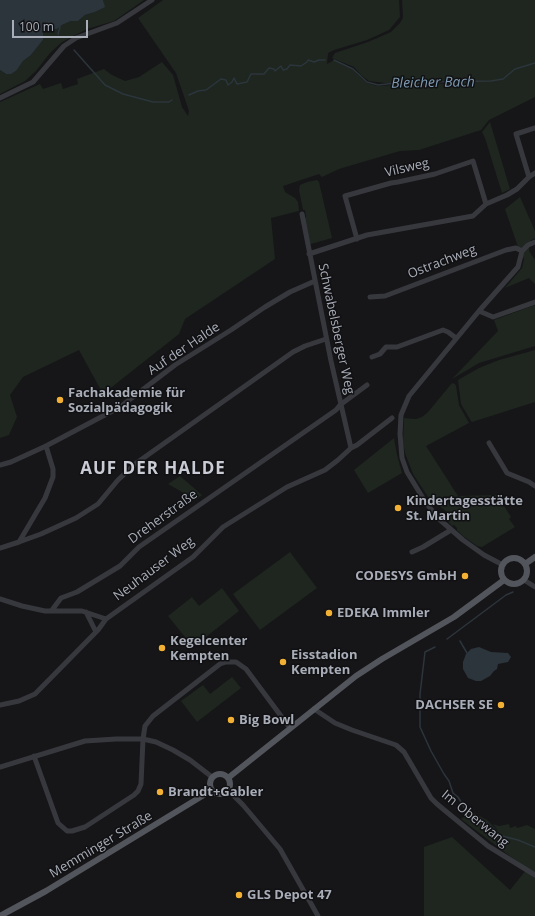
<!DOCTYPE html>
<meta charset="utf-8">
<style>
body{margin:0}
#map{position:relative;width:535px;height:916px;overflow:hidden;background:#161618;font-family:"Open Sans",sans-serif}
canvas{display:block}
.scale{position:absolute;left:12px;top:20px;width:76px;height:18px;box-sizing:border-box;border:2px solid #a8adb8;border-top:0;padding-left:5px;font-size:12px;line-height:14px;white-space:nowrap;color:#a8adb8;-webkit-text-stroke:3px #111113;paint-order:stroke}
</style>
<div id="map">
<canvas width="535" height="916"></canvas>
<div class="scale">100 m</div>
</div>
<script>
const g = document.querySelector('canvas').getContext('2d');
g.lineJoin = 'round';
function fillPath(path, color) { g.fillStyle = color; g.fill(path, 'evenodd'); }
const poly = rows => new Path2D(rows.map(r => 'M' + r).join(''));
function strokePath(path, color, width, dash) { g.strokeStyle = color; g.lineWidth = width; g.lineCap = dash ? 'butt' : 'round'; g.setLineDash(dash || []); g.stroke(path); }
function drawText(font, color, halo, rows, align = 'center') {
  g.font = font + ' "Open Sans",sans-serif'; g.lineWidth = 3; g.setLineDash([]); g.textBaseline = 'middle'; g.strokeStyle = halo; g.fillStyle = color; for (const [text, x, y, turn = 0] of rows) {
    g.save(); g.translate(x, y); g.rotate((+turn || 0) * Math.PI / 180); g.textAlign = isNaN(turn) ? turn : align; if (halo) g.strokeText(text, 0, 0); g.fillText(text, 0, 0); g.restore();
  }
}
fillPath(poly([
 [103,0,144,0,114,21,87,29,62,42,50,53,36,71,25,81,0,94,0,70,6,74,17,70,23,61,31,55,43,40,43,32,50,29,57,29,62,25,71,21,78,21,85,15,95,12,104,7],
 [163,0,399,0,400,17,389,30,367,40,334,50,328,53,327,64,334,60,353,70,367,83,377,86,396,85,415,86,420,84,430,83,448,84,451,82,430,81,407,85,396,83,385,83,369,81,361,75,354,67,332,58,335,53,368,42,391,32,400,23,403,18,402,0,535,0,535,97,489,120,481,130,419,150,400,151,339,169,322,177,319,174,283,186,285,192,295,198,298,202,299,211,271,218,275,259,185,319,179,334,103,394,79,350,23,377,10,395,17,417,9,435,0,438,0,102,40,84,43,89,61,83,63,89,78,84,77,79,104,69,112,75,125,81,139,77,162,62,173,75,182,107,188,116,189,111,176,73,138,18],
 [490,122,510,189,502,193,485,138,482,132],
 [317,180,319,182,332,238,311,244,309,243,304,219,306,217,305,210,303,210,299,190,300,185,307,182],
 [520,197,535,231,535,238,530,241,529,251,535,260,535,284,529,278,505,288,522,268,524,259,517,244,505,209],
 [535,305,535,346,479,363,452,379,498,331,494,320],
 [535,350,535,402,472,422,471,421,461,404,458,380,479,368,499,360],
 [452,383,455,384,456,386,459,405,469,423,426,446,458,496,497,495,511,517,509,519,515,527,482,547,477,546,463,536,457,530,457,528,454,525,452,526,445,518,447,512,437,504,434,506,413,474,405,453,403,443,404,418,416,419,422,417,428,412],
 [394,438,397,455,402,473,368,493,354,470],
 [180,476,202,495,196,500,168,484],
 [290,552,317,588,260,630,233,594],
 [222,588,239,611,193,647,168,616,192,597,199,606],
 [232,677,241,688,197,722,181,701,203,685,210,694],
 [472,812,487,820,499,832,493,824,499,826,509,824,510,828,516,826,517,828,527,825,535,829,535,916,424,916,424,847,452,837,510,890,527,869,461,819]
]), '#1e261f');
fillPath(poly([
 [0,0,103,0,105,7,95,12,85,15,78,21,71,21,62,25,57,29,50,29,43,32,43,40,31,55,23,61,17,70,11,74,6,74,0,70],
 [479,647,491,652,508,653,511,657,508,662,498,664,497,669,494,671,490,676,481,681,476,681,468,678,463,669,463,662,466,654,471,649]
]), '#2c353c');
strokePath(poly([
 [58,34,60,27],
 [74,50,105,85,123,94,153,102,169,102,172,100],
 [334,60,353,69,367,82,378,85,396,83,406,85,415,85,420,83,430,82,491,81,503,79,515,69,535,63],
 [189,95,198,91,206,90,221,79,226,80,228,85,232,82,234,78,237,84,247,82,251,74,264,74,269,68,274,69,275,71,281,66,283,70,287,69,290,65,301,66,307,62,308,60,314,62,319,60,325,60],
 [447,639,506,595,513,592],
 [460,641,467,653],
 [435,647,425,652,420,694,420,727,431,751,444,774,449,781,453,793,458,797,466,810,484,821,493,828,498,835,518,840,535,847]
]), '#2c353c', 1.5);
strokePath(poly([
 [0,98,33,82,64,46,76,38,117,23,152,0],
 [529,177,516,134,535,128],
 [302,214,331,361,351,448],
 [357,239,345,196,391,183,398,182,435,174,473,161,486,204],
 [309,254,367,235,473,216,486,204,507,195,517,189,529,177,535,173],
 [370,297,385,296,506,250,516,248,522,251],
 [479,311,493,317,535,302],
 [372,357,380,354,386,347,397,347,443,330,448,332,456,338],
 [489,443,507,473,529,482,535,486],
 [0,465,11,462,46,446,120,407,175,365,231,330,265,307,290,292,315,281],
 [19,542,41,534,76,518,98,504,118,480,135,464,293,352,305,346,326,339],
 [0,548,19,542,45,498,53,477,53,469,46,446],
 [412,552,423,547,451,530],
 [503,565,484,555,463,540,439,519,426,503,407,472,402,458,400,434,401,415,409,396,479,311,518,267,522,251,528,245,535,242],
 [524,580,535,587],
 [0,599,22,606,45,611,82,611,106,619],
 [52,610,61,598,77,592,120,566,139,547,336,410,340,405,367,385],
 [86,612,96,632],
 [0,705,19,701,35,694,98,630,106,619,193,557,223,527,287,487,325,470,338,460,351,448,357,445,392,418],
 [314,709,335,723,352,730,396,745,404,752,431,798,437,804,488,846,535,875],
 [34,756,58,823,67,831,72,831,85,827,134,795,138,791,141,784,143,739,145,726,153,716,220,664,226,662,236,662,246,669,290,728],
 [0,767,85,741,116,739,143,739,156,742,173,750,190,760,212,777],
 [228,790,243,805,280,849,318,916]
]), '#37383d', 5);
strokePath(poly([
 '501 571a13 13 0 1 1 26 0a13 13 0 1 1-26 0Z',
 [525,564,535,557],
 '210 784a10 10 0 1 1 20 0a10 10 0 1 1-20 0Z',
 [228,778,356,676,382,659,454,617,504,580],
 [0,916,46,891,212,790]
]), '#53555c', 6);
for (const [x, y, r, color] of [
 [60,400,4,"#f2b134"],
 [398,508,4,"#f2b134"],
 [465,576,4,"#f2b134"],
 [329,613,4,"#f2b134"],
 [162,648,4,"#f2b134"],
 [283,662,4,"#f2b134"],
 [501,705,4,"#f2b134"],
 [231,720,4,"#f2b134"],
 [160,792,4,"#f2b134"],
 [239,895,4,"#f2b134"]
]) { const dot = new Path2D(); dot.arc(x, y, r, 0, 2 * Math.PI); g.fillStyle = color; g.fill(dot); strokePath(dot, '#111113', 1.5); }
drawText('13px', '#a8adb8', '#111113', [
 ["Vilsweg",407,168,-13],
 ["Ostrachweg",442,262,-21],
 ["Schwabelsberger Weg",336,329,78],
 ["Auf der Halde",184,349,-34],
 ["Dreherstraße",163,517,-36],
 ["Neuhauser Weg",154,569,-37],
 ["Im Oberwang",475,819,39],
 ["Memminger Straße",101,845,-31]
]);
drawText('bold 13px', '#a8adb8', '#111113', [
 ["Fachakademie für",68,393],
 ["Sozialpädagogik",68,408],
 ["Kindertagesstätte",406,501],
 ["St. Martin",406,516],
 ["CODESYS GmbH",457,576,"right"],
 ["EDEKA Immler",337,613],
 ["Kegelcenter",170,641],
 ["Kempten",170,656],
 ["Eisstadion",291,655],
 ["Kempten",291,670],
 ["DACHSER SE",493,705,"right"],
 ["Big Bowl",239,720],
 ["Brandt+Gabler",168,792],
 ["GLS Depot 47",247,895]
], 'left');
drawText('italic 14px', '#7f9bb3', '#111113', [
 ["Bleicher Bach",433,83,-1]
]);
g.letterSpacing = '1px';
drawText('bold 17px', '#c9ccd4', '#111113', [
 ["AUF DER HALDE",153,469]
]);
g.letterSpacing = '0px';
</script>
